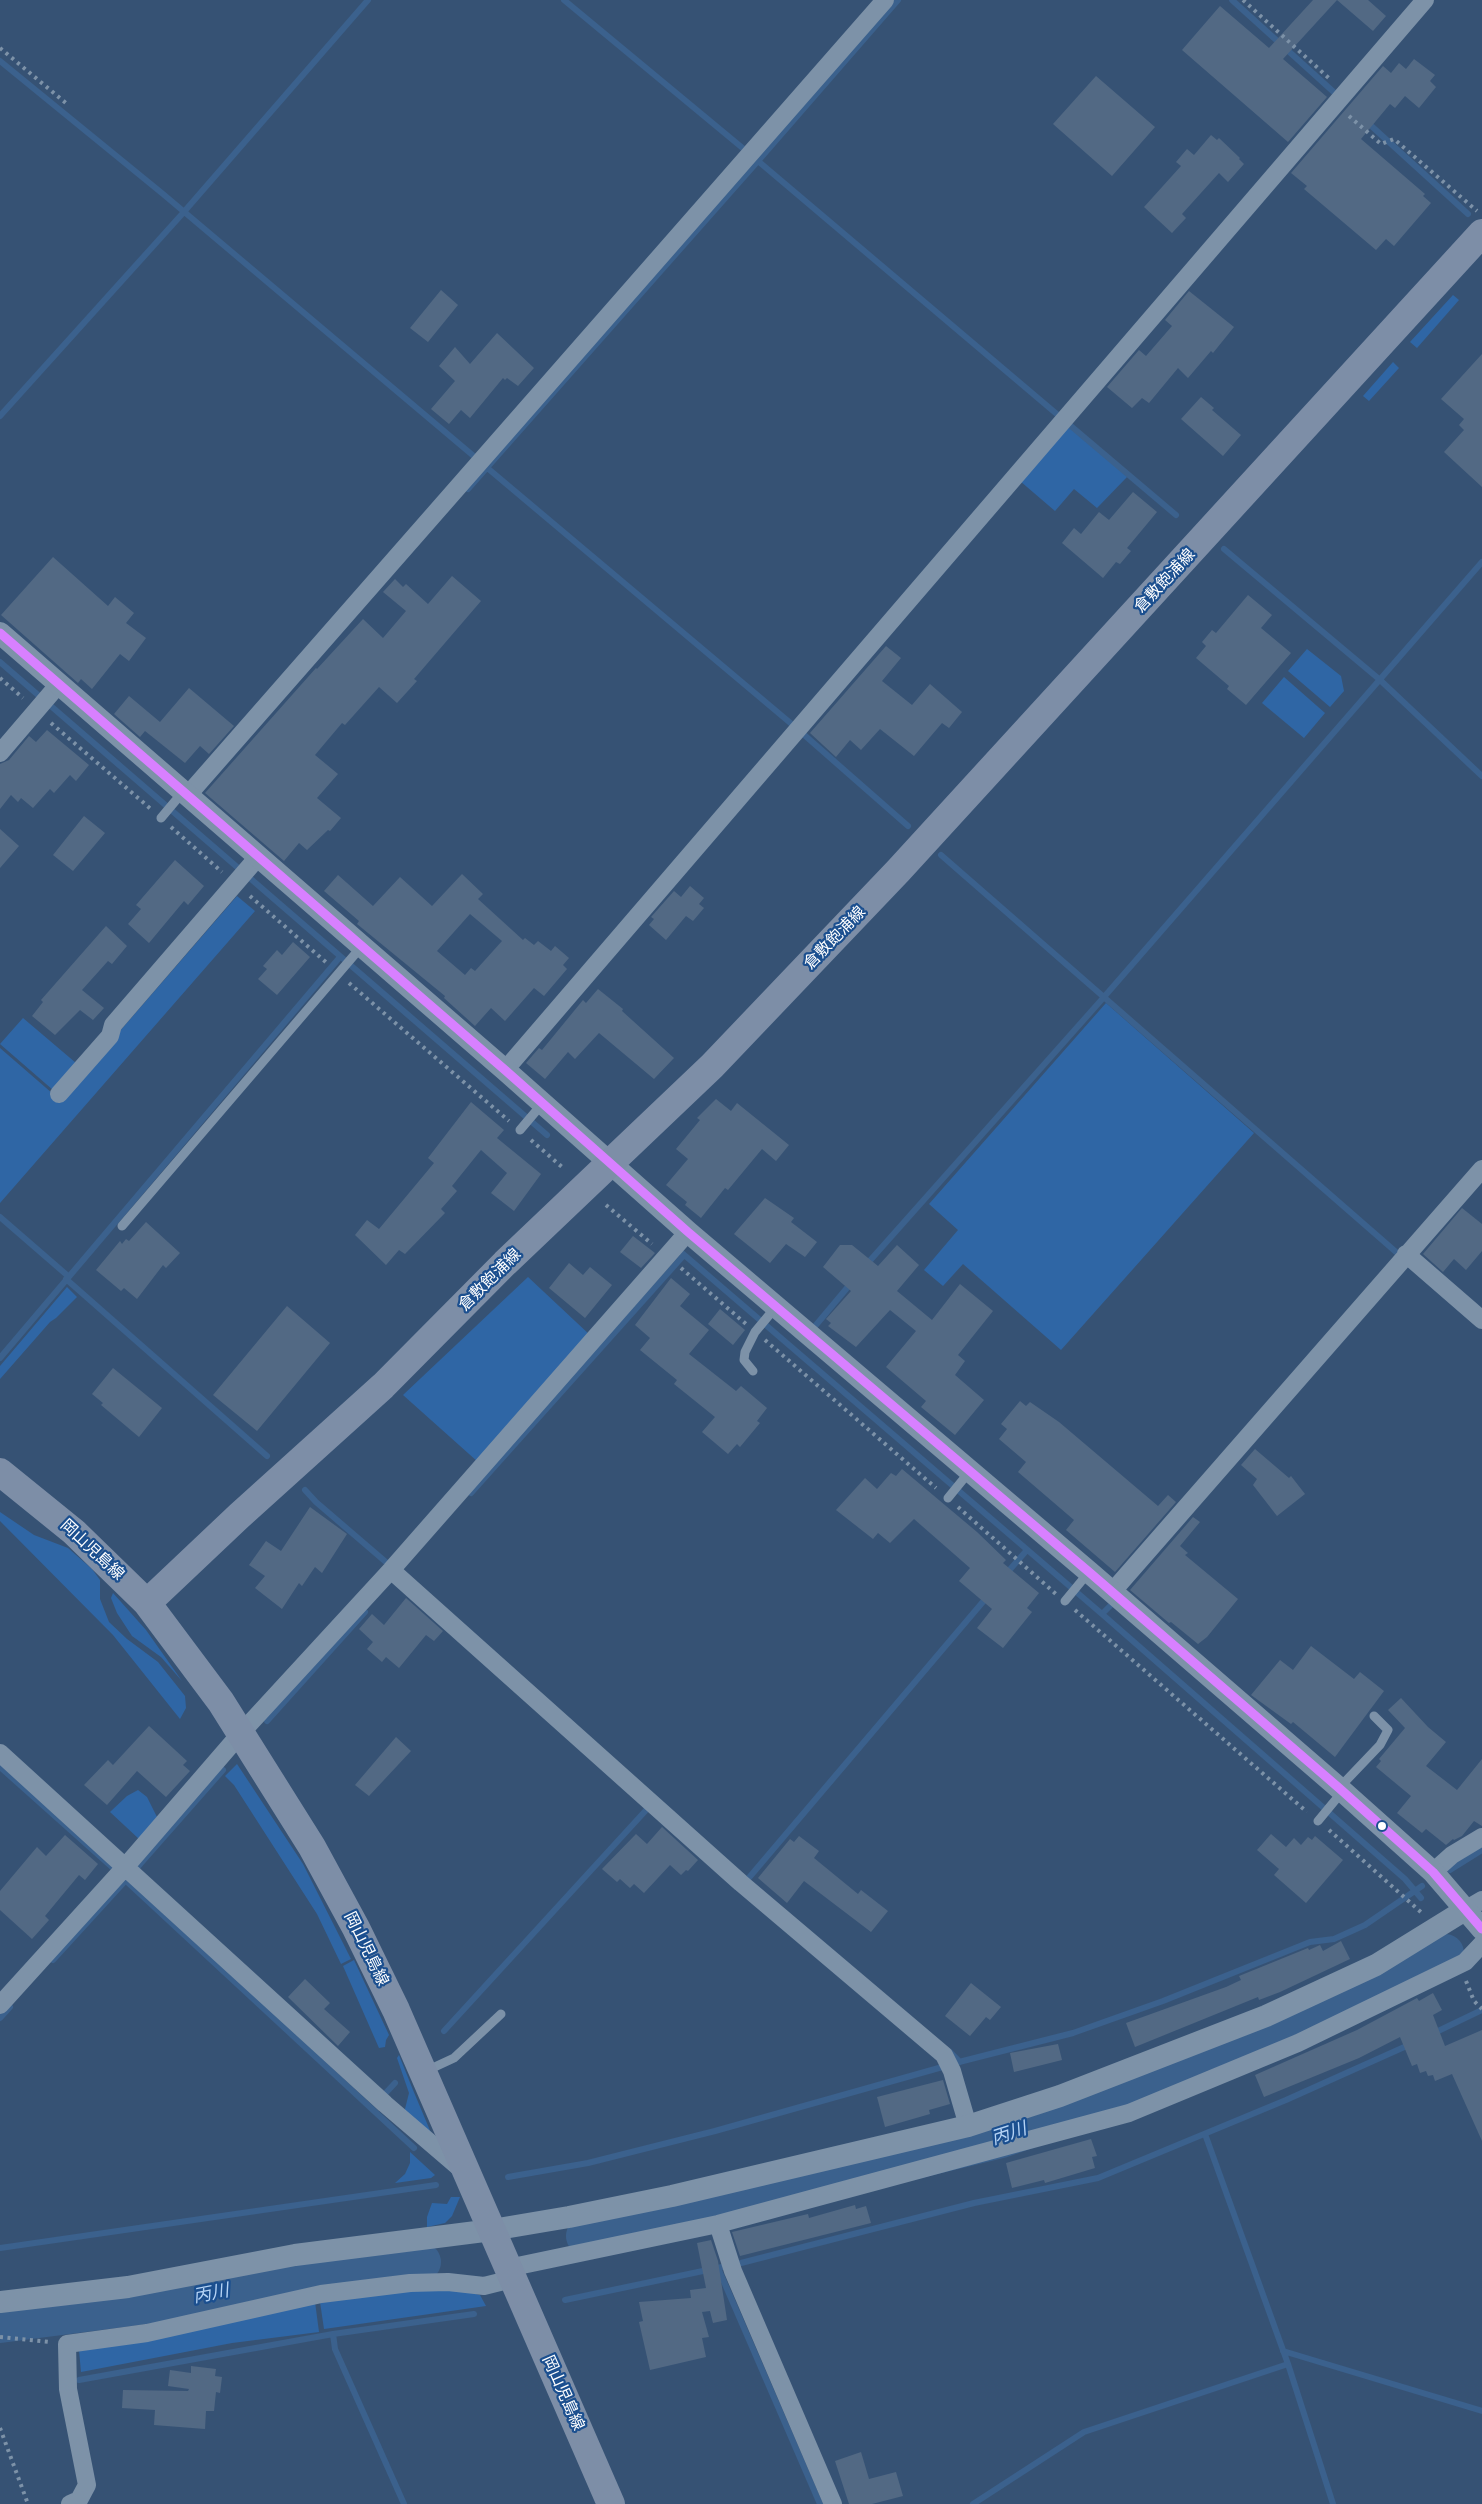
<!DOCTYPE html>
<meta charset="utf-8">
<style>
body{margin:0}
canvas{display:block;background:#365274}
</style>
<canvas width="1482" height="2504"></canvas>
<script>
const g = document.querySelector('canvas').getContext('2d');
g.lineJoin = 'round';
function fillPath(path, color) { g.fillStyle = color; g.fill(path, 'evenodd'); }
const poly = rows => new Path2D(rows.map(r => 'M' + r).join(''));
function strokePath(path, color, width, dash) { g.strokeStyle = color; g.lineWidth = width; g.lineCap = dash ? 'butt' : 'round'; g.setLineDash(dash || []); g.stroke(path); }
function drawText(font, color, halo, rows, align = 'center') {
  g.font = font + ' "Open Sans","Noto Sans JP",sans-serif'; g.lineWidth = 4.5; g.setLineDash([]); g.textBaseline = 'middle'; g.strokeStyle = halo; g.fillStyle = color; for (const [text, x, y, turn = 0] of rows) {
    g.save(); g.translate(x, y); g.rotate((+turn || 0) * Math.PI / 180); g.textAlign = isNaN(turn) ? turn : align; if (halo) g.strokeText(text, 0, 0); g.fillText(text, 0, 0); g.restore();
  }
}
fillPath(poly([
 [1453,295,1459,300,1417,348,1410,342],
 [1393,362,1399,368,1369,401,1363,396],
 [1068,424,1128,476,1097,508,1074,489,1055,511,1020,481],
 [1307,649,1341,676,1344,691,1330,707,1288,671],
 [1284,677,1325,713,1304,738,1262,703],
 [237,896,255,911,0,1203,0,1048,60,1100],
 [1106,1003,1254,1133,1061,1350,963,1264,943,1286,924,1270,958,1230,929,1204],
 [23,1018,76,1063,53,1090,0,1044],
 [528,1277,591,1336,478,1462,403,1395],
 [67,1287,77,1297,56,1318,50,1322,0,1379,0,1366],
 [0,1512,34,1535,68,1548,92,1569,100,1580,100,1599,109,1622,127,1639,158,1662,185,1696,186,1708,180,1719,113,1635,0,1521],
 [113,1593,146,1630,182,1681,161,1657,132,1636,117,1613,111,1598],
 [237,1764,303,1864,351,1959,341,1964,317,1914,234,1785,225,1776],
 [138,1790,147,1797,157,1817,139,1839,110,1812,127,1796],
 [354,1960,389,2035,386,2040,385,2047,379,2048,343,1966],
 [399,2055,413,2090,434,2140,404,2113,409,2093,397,2058],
 [410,2152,435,2175,431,2178,395,2183,405,2174,410,2163],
 [451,2197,460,2197,452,2216,445,2223,427,2227,427,2217,432,2203,447,2204],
 [444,2287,480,2295,486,2306,324,2329,320,2302],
 [315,2302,319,2332,232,2343,81,2372,79,2350]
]), '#2f66a5');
strokePath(poly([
 [564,0,745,150],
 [898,0,758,161,1176,515],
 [1232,0,1337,95],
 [0,61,163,194,476,458],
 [1367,122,1468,214],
 [0,416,183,213,368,0],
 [485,466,794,726],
 [468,489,758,161,756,159],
 [1224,549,1379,679,1482,776],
 [0,662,547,1135],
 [802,733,908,826],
 [941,855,1396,1252],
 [0,1217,68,1276],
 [682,1253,1102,1614,1405,1879,1421,1898],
 [866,1265,1104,997,1482,562],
 [66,1279,267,1456],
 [816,1325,852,1282],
 [0,1358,340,957],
 [305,1490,316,1502,387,1563],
 [471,1493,684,1255],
 [1005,1575,1027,1550],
 [1102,1614,1110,1606],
 [267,1721,365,1612],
 [0,1767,112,1867],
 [1450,1870,1482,1850],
 [134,1871,223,1770],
 [123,1878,414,2148],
 [747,1880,987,1597],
 [53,1960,127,1879],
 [0,2018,10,2007],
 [444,2031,648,1808],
 [1434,2033,1482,2010],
 [950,2052,960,2062],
 [959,2062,1073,2033,1163,2001,1310,1942,1334,1939,1365,1925,1422,1886],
 [382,2097,395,2083],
 [1205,2134,1288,2364,1333,2504],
 [508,2177,588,2163,715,2131,946,2066],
 [0,2248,436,2185],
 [718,2268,820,2504],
 [565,2300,741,2263,974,2203,1098,2178,1286,2100,1411,2044],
 [333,2334,335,2349,404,2504],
 [1283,2351,1482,2411],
 [79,2380,333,2334,474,2314],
 [973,2504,1084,2432,1288,2364]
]), '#3b618d', 6);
strokePath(poly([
 [585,2236,714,2209,1001,2139,1064,2117,1252,2046,1383,1986,1445,1953],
 [0,2324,162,2303,311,2275,422,2262]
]), '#3b618d', 38);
fillPath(poly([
 [1313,0,1368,0,1386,16,1373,31,1337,0,1283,59,1327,97,1288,142,1182,50,1220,6,1269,48],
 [1414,59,1435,75,1430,81,1436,87,1419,108,1405,96,1395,108,1390,104,1361,139,1425,194,1423,196,1431,203,1394,246,1386,239,1376,250,1304,189,1307,186,1291,173,1383,66,1391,73,1399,63,1406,69],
 [1096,76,1155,127,1112,176,1053,124],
 [1211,135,1217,140,1219,138,1240,158,1239,159,1244,164,1228,182,1219,173,1182,214,1186,218,1172,233,1144,207,1181,166,1176,162,1187,149,1194,155],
 [441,290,458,305,428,342,410,328],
 [1189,291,1234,327,1213,353,1211,351,1188,378,1178,368,1149,403,1142,398,1132,408,1107,387,1139,350,1146,356,1172,326,1165,320],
 [497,333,534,368,518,386,507,378,505,380,503,378,470,418,461,410,449,424,431,409,455,381,439,366,455,347,470,364],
 [1482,354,1482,487,1444,452,1464,430,1459,425,1464,419,1441,399],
 [1201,397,1214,408,1212,410,1241,435,1223,456,1181,419],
 [1133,492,1157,512,1127,548,1131,551,1120,564,1116,562,1103,578,1062,543,1074,528,1081,534,1099,512,1109,520],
 [53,557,108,606,115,597,134,613,126,623,146,638,129,661,120,654,92,689,81,679,78,683,1,615],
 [452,576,481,601,414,679,417,681,397,703,379,687,345,725,342,723,315,755,338,774,317,798,341,818,330,831,328,830,307,850,299,843,284,861,205,793,316,668,317,669,363,619,383,638,406,611,383,592,395,579,403,587,406,584,428,604],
 [1248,595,1272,615,1261,628,1291,653,1246,705,1227,689,1229,686,1196,658,1206,646,1202,642,1212,630,1216,633],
 [886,646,901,658,882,681,912,705,930,684,962,712,949,728,942,723,914,756,880,729,861,750,850,740,836,757,810,733],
 [189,688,234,726,209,754,200,746,185,763,145,731,140,737,114,714,129,696,160,722],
 [47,730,89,765,76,781,70,775,54,793,50,789,33,808,21,798,18,802,11,795,0,809,0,764,9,760,29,736,36,742],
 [84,816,105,833,73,871,53,855],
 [0,829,19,846,0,868],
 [175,860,204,886,188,905,184,901,149,943,128,924,141,909,136,905],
 [462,874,483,894,478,899,523,940,525,938,534,945,538,941,551,951,555,946,569,958,563,965,567,969,544,996,534,988,505,1021,491,1008,475,1026,444,998,445,996,357,924,359,921,324,891,338,875,373,906,400,877,432,906],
 [470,914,502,941,475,971,471,968,465,975,437,951],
 [690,886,704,898,699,904,704,908,693,921,686,916,666,940,649,925,654,919,651,917,674,891,681,897],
 [106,926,127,946,112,964,108,961,82,990,104,1008,93,1020,80,1010,55,1035,32,1016,43,1002,41,1000],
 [293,942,310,957,277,995,258,979,267,969,263,966,277,950,282,955],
 [598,989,623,1009,622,1011,674,1058,654,1079,599,1033,575,1059,568,1052,545,1079,526,1063,539,1048,542,1050,583,1000,586,1003],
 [716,1099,731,1111,737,1103,789,1145,776,1161,762,1149,728,1190,725,1188,701,1218,685,1205,687,1202,666,1185,688,1159,676,1149,700,1120,697,1118],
 [471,1102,504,1130,497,1138,541,1174,514,1211,491,1193,507,1173,481,1150,452,1186,457,1191,441,1209,445,1213,405,1254,399,1250,386,1265,355,1235,367,1220,379,1229,434,1163,428,1158],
 [765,1198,794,1218,791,1222,817,1242,805,1257,786,1244,770,1263,734,1234],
 [1462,1208,1482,1224,1482,1251,1466,1270,1454,1259,1443,1272,1423,1254],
 [146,1222,180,1253,166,1268,163,1265,137,1299,124,1288,121,1291,96,1270,120,1241,122,1244,126,1239,129,1241],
 [633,1236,655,1253,641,1268,620,1252],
 [840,1245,852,1245,878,1266,897,1245,919,1265,897,1291,932,1320,960,1284,993,1311,958,1355,965,1361,955,1375,984,1400,955,1435,921,1407,926,1401,886,1367,916,1331,890,1310,856,1347,828,1326,831,1323,826,1319,851,1291,823,1267],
 [569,1263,583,1275,590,1267,612,1285,585,1318,549,1288],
 [671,1278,690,1294,680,1306,709,1330,689,1354,736,1391,741,1386,767,1408,757,1421,760,1423,740,1447,737,1444,728,1454,702,1432,715,1417,674,1384,677,1380,640,1350,650,1338,635,1325],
 [287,1306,330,1343,257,1431,213,1395],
 [720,1309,745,1330,733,1345,708,1324],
 [113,1368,162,1408,139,1437,101,1405,103,1403,92,1394],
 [1020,1401,1026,1406,1030,1402,1059,1422,1158,1506,1168,1495,1176,1502,1115,1572,1066,1530,1074,1520,1018,1472,1026,1462,999,1439,1007,1429,1001,1424],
 [1255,1449,1289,1478,1291,1476,1305,1494,1277,1516,1253,1485,1257,1479,1241,1465],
 [902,1469,977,1532,1006,1560,1003,1563,1039,1593,1027,1608,1032,1612,1003,1648,977,1628,992,1609,959,1581,970,1568,914,1519,890,1543,878,1533,873,1539,836,1510,865,1478,877,1489,891,1473,896,1476],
 [310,1507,347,1534,322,1573,315,1567,302,1586,299,1583,282,1609,255,1588,265,1576,249,1565,266,1541,281,1551],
 [1193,1517,1200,1522,1180,1546,1188,1553,1185,1555,1238,1599,1207,1637,1198,1644,1171,1622,1169,1623,1130,1590],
 [406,1598,443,1631,434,1641,426,1635,399,1668,386,1657,382,1662,367,1649,373,1642,359,1629,372,1614,384,1625],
 [1311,1646,1354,1679,1360,1672,1384,1691,1335,1757,1293,1722,1291,1724,1251,1695,1280,1660,1293,1670],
 [1401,1698,1428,1727,1446,1742,1426,1766,1457,1790,1482,1759,1482,1826,1474,1821,1462,1836,1454,1840,1453,1839,1446,1845,1426,1829,1422,1833,1397,1813,1411,1796,1376,1767,1381,1761,1379,1759,1405,1728,1388,1710],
 [149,1726,187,1761,183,1765,190,1771,166,1797,137,1771,107,1805,84,1785,108,1760,113,1765],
 [396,1737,411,1751,369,1796,355,1785],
 [662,1827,698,1860,688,1871,686,1870,681,1875,670,1865,644,1893,634,1884,630,1888,620,1879,617,1882,602,1869,636,1834,647,1844],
 [1271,1834,1286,1847,1294,1838,1301,1845,1308,1837,1312,1840,1315,1836,1343,1860,1306,1903,1274,1875,1279,1869,1257,1850],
 [65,1835,98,1864,85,1880,79,1875,45,1916,49,1920,32,1939,0,1910,0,1891,37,1847,46,1856],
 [799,1836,819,1851,814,1858,858,1894,861,1890,888,1911,871,1932,804,1881,787,1903,758,1878,790,1839,794,1842],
 [1341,1941,1350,1959,1280,1992,1259,2000,1258,1997,1135,2047,1126,2023,1226,1987,1241,1980,1239,1976,1308,1948,1309,1950,1320,1945,1323,1951],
 [305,1979,330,2003,324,2009,350,2032,338,2046,288,1997],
 [971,1983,1001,2007,990,2020,986,2017,970,2036,945,2016],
 [1433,1993,1442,2010,1433,2015,1445,2046,1482,2030,1482,2141,1452,2074,1435,2081,1433,2075,1428,2076,1426,2071,1420,2073,1417,2064,1412,2066,1400,2037,1359,2058,1264,2097,1255,2075,1357,2030,1417,1998,1419,2001],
 [1058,2044,1062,2060,1014,2072,1010,2053],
 [943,2080,950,2104,929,2110,930,2114,885,2127,877,2097],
 [1091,2139,1097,2156,1092,2157,1095,2168,1045,2183,1044,2180,1012,2188,1006,2163],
 [855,2205,856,2209,866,2206,871,2223,740,2256,732,2232,808,2214,809,2218],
 [711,2240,718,2261,727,2320,713,2323,710,2311,702,2312,709,2337,702,2338,706,2357,650,2370,639,2322,643,2321,639,2302,691,2298,690,2290,706,2288,697,2243],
 [191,2366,216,2369,215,2376,222,2377,220,2393,216,2392,214,2411,206,2411,205,2429,154,2425,155,2410,122,2408,123,2390,188,2391,189,2389,168,2386,170,2370,191,2373],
 [861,2452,869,2479,896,2472,903,2496,872,2504,849,2504,835,2461]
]), '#526984');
strokePath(poly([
 [1243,0,1331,80],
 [0,48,67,104],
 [1349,116,1381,144,1394,139,1477,211],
 [0,678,23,698],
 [51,723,152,810],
 [171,827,222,872],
 [250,896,328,964],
 [349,983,509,1121],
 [531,1140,562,1167],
 [606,1205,652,1244],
 [681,1268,746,1324],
 [765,1340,936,1488],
 [958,1507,1056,1594],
 [1075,1610,1307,1812],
 [1329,1830,1422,1913],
 [1466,1981,1474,2001,1482,2009],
 [0,2337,50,2342],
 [0,2428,28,2504]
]), '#7d92a8', 4, [3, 4.5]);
strokePath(poly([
 [161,818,182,793],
 [520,1130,542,1104],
 [122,1226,362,946],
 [753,1371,744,1360,745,1352,755,1332,775,1308],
 [948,1498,970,1471],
 [1065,1601,1089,1572],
 [1339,1788,1380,1745,1388,1730,1374,1716],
 [1318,1821,1342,1792],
 [426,2071,454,2058,501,2014]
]), '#7d92a8', 9);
strokePath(poly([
 [0,753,59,684],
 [187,796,885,0],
 [505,1070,1425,0],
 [59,1094,110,1036,113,1025,258,857],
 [1406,1254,1482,1320],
 [391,1570,741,1883,944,2055,952,2071,968,2126],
 [1112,1592,1482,1169],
 [0,1753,385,2104,462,2170],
 [1433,1872,1452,1855,1482,1837],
 [1465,1910,1482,1900],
 [0,2005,126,1866,241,1733,391,1570,688,1232],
 [718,2224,733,2271,833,2504],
 [508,2268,718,2224,1129,2113,1298,2043,1465,1962,1482,1944],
 [70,2504,79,2500,87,2485,68,2389,67,2344,147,2333,321,2294,410,2283,448,2282,484,2286,512,2279]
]), '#7d92a8', 18);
strokePath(poly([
 [0,633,505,1070,688,1232,1089,1572,1339,1788,1433,1872,1482,1929],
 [0,2302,128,2287,295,2255,492,2230,569,2217,672,2196,968,2126,1060,2096,1266,2016,1376,1965,1465,1910]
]), '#7d92a8', 22);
strokePath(poly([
 [0,1472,74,1532,147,1603,221,1702,312,1847,356,1928,396,2010,611,2504],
 [147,1603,239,1516,383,1386,505,1263,712,1066,898,871,1482,233]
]), '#7d8ea7', 28);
strokePath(poly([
 [0,633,505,1070,688,1232,1089,1572,1339,1788,1433,1872,1482,1929]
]), '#d880ff', 9);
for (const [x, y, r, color] of [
 [1382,1826,5,"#fff"]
]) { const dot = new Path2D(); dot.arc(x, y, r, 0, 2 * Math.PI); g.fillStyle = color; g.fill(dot); strokePath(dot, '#1b4f8f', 2); }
drawText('16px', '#fff', '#1b4f8f', [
 ["倉敷飽浦線",1165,581,-47],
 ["倉敷飽浦線",835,938,-46],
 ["倉敷飽浦線",490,1280,-45],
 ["岡山児島線",92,1550,43],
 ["岡山児島線",366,1949,64],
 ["岡山児島線",563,2393,66]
]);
drawText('italic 18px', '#b5d3f5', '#1b4f8f', [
 ["丙川",1009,2134,-18],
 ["丙川",211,2294,-11]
]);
</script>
